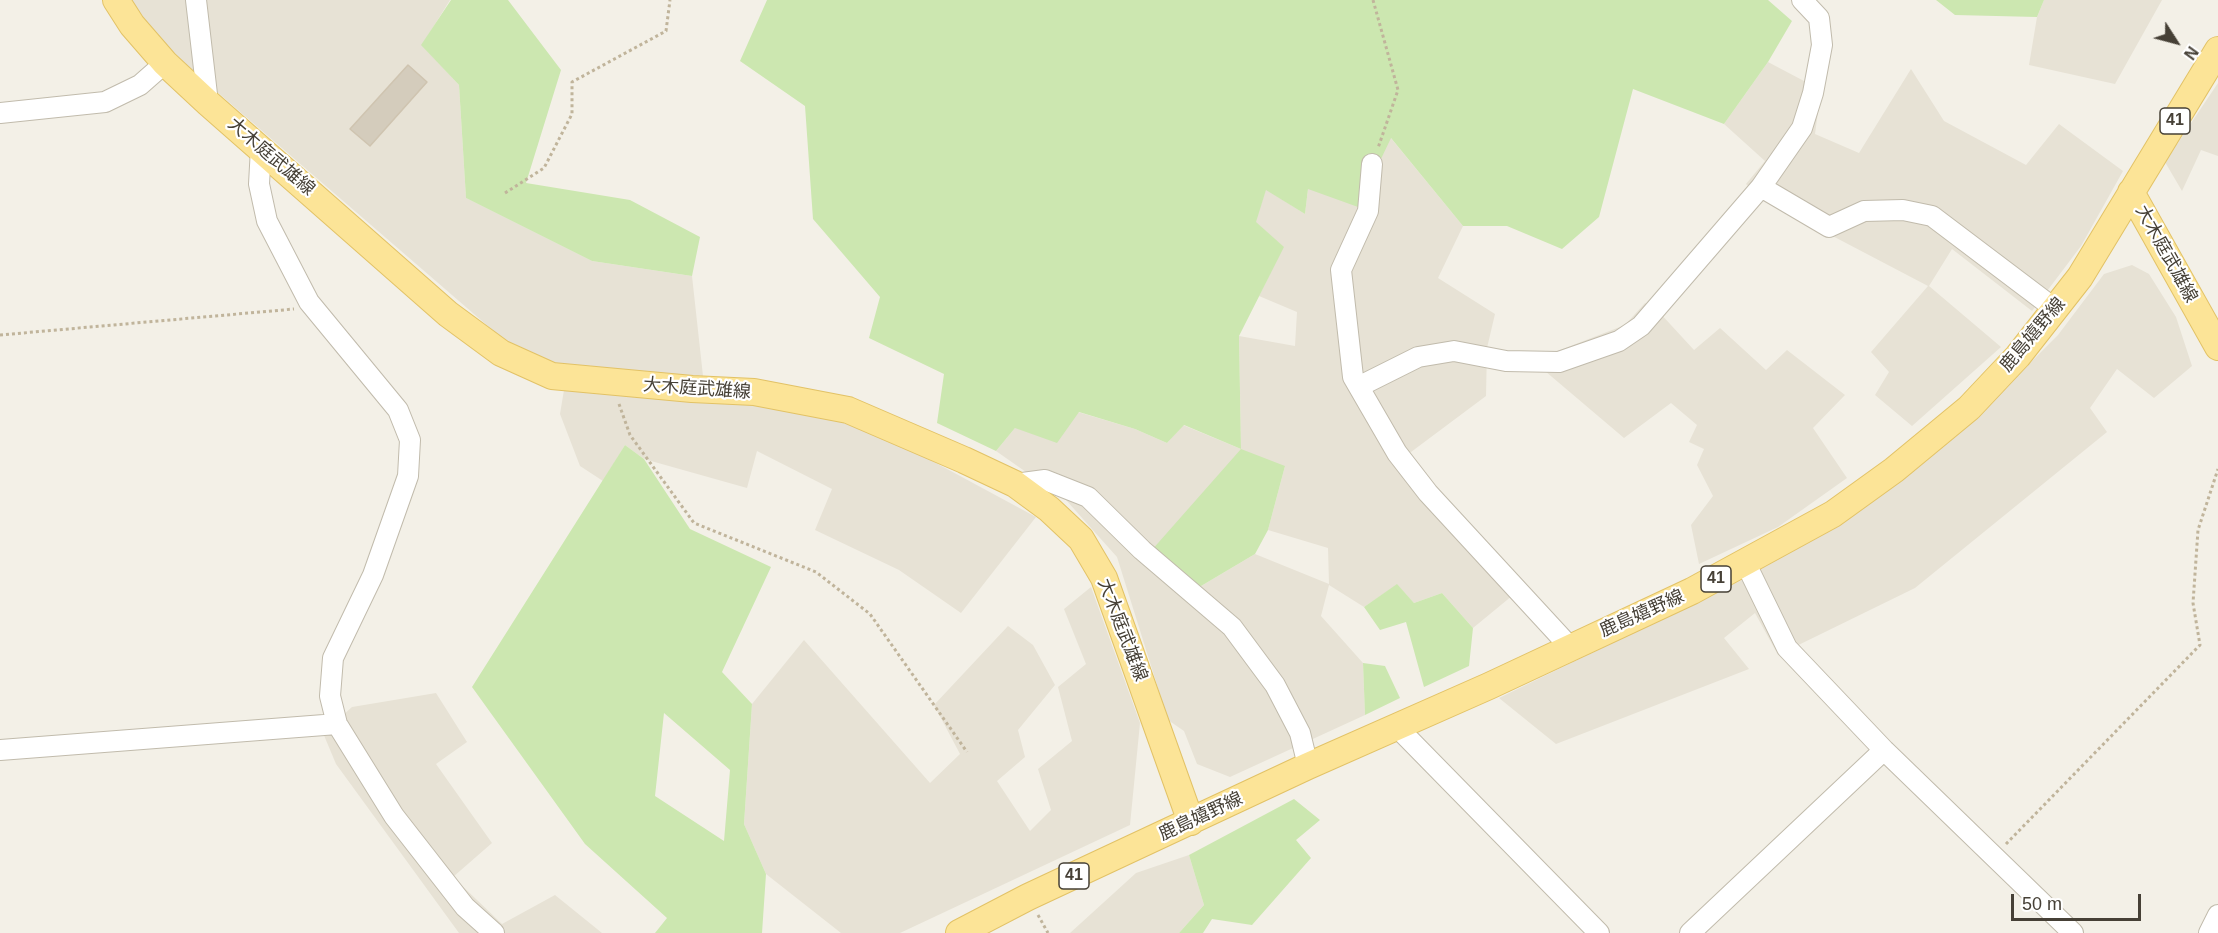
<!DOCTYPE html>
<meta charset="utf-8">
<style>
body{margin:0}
#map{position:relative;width:2218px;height:933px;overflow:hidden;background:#f3f0e7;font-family:Arial,sans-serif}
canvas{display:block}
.north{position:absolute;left:2146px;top:12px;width:60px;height:60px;-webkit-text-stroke:4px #fff;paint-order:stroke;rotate:126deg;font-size:16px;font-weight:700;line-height:24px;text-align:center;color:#464036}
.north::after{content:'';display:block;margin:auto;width:21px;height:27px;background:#464036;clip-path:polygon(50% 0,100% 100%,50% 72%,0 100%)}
.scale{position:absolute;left:2011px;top:894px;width:130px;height:27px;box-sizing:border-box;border:3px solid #464036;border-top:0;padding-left:8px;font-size:18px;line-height:21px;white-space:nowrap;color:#464036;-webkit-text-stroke:4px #fff;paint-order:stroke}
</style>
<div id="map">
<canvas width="2218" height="933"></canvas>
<div class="north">N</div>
<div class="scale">50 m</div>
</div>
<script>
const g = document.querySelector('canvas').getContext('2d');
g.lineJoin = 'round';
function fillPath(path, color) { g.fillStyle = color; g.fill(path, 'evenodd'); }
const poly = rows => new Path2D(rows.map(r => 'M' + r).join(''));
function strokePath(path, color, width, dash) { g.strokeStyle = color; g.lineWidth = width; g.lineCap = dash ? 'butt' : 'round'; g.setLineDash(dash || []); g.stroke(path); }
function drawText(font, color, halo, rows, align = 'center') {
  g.font = font + ' Arial,"Noto Sans JP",sans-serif'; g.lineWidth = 4.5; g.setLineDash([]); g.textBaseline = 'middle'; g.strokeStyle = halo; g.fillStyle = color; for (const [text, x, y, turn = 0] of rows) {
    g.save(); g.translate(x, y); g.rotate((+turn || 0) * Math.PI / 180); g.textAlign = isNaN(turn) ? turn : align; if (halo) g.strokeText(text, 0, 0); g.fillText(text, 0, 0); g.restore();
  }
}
fillPath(poly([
 [132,0,450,0,422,45,459,85,466,198,592,261,692,276,703,376,558,368,511,346,194,72,144,23],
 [2044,0,2162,0,2115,84,2029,65,2037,17],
 [1768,62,1821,90,1815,134,1859,153,1911,69,1944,121,2026,165,2059,124,2123,171,2081,246,2032,311,1952,249,1929,286,2001,347,1912,426,1875,395,1889,372,1871,352,1928,286,1762,199,1746,184,1765,161,1724,124],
 [2218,83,2218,156,2201,150,2182,191,2165,162],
 [1390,137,1463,226,1438,278,1495,314,1487,348,1486,396,1407,455,1524,586,1473,628,1442,593,1414,603,1397,585,1364,607,1329,585,1321,616,1363,663,1365,715,1230,777,1197,764,1184,731,1168,720,1117,557,1066,500,996,451,1015,428,1078,412,1135,429,1167,443,1183,425,1241,449,1239,336,1295,346,1297,312,1259,296,1283,247,1255,222,1266,189,1305,214,1308,189],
 [1285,466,1268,530,1328,548,1329,584,1255,554,1196,589],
 [2132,265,2149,274,2176,317,2192,366,2154,398,2117,369,2090,408,2107,432,1915,588,1778,655,1755,613,1724,638,1749,669,1556,744,1499,698,1742,580,1838,524,1896,485,1974,419,2058,335,2104,274],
 [1645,303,1659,312,1694,350,1720,328,1766,370,1787,350,1845,395,1813,428,1847,478,1778,527,1699,564,1691,525,1713,496,1697,465,1704,449,1689,442,1697,425,1671,403,1624,438,1545,371,1555,352,1625,325],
 [564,390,761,400,860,422,1036,517,961,613,899,570,815,530,832,489,757,451,747,488,644,459,625,445,603,481,580,466,560,414],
 [1091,587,1140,723,1130,825,900,933,841,933,766,874,744,824,752,704,804,640,930,783,960,754,934,705,1008,626,1033,645,1055,685,1018,730,1025,757,997,781,1030,831,1051,810,1038,769,1072,741,1058,687,1086,664,1064,609],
 [436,693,467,742,436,764,492,843,453,877,502,924,555,895,602,933,459,933,336,764,323,733,352,707],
 [1189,855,1204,905,1179,933,1070,933,1136,873]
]), '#e7e2d5');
fillPath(poly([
 [451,0,508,0,561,70,526,183,630,200,700,237,692,276,592,261,466,198,459,85,421,45],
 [767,0,1768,0,1792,21,1768,62,1724,124,1633,89,1599,217,1562,249,1507,226,1463,226,1391,138,1358,207,1308,189,1305,214,1266,190,1256,222,1284,247,1239,336,1241,449,1285,466,1268,530,1255,554,1196,589,1151,551,1241,449,1184,425,1167,443,1135,429,1079,412,1057,443,1015,428,996,451,937,423,944,374,869,338,880,297,813,219,805,106,740,61],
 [1936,0,2044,0,2037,17,1955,15],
 [625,445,644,459,690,529,771,567,722,672,752,704,744,824,766,874,762,933,655,933,667,918,585,844,472,687],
 [664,713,730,770,724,841,655,796],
 [1397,584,1414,603,1442,593,1473,628,1469,666,1424,687,1406,622,1380,630,1364,607],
 [1363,663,1385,666,1400,698,1365,715],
 [1294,799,1320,820,1296,840,1311,858,1252,925,1212,919,1203,933,1179,933,1204,905,1189,855]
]), '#cce7b0');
const building = poly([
 [408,65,427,82,370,146,350,129,408,65]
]);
fillPath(building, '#d4ccbc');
strokePath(building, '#cfc4b0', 1.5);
const minor = poly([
 [196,0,208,103],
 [0,113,105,102,140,85,165,63],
 [261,148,259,184,267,221,309,302,398,410,410,440,408,476,373,575,333,658,330,696,337,724,394,816,465,907,494,933],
 [1372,164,1368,211,1341,270,1353,377,1397,453,1428,493,1570,647],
 [1761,187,1829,227,1864,211,1903,210,1932,216,2055,309],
 [1360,386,1418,357,1454,351,1506,361,1559,362,1619,341,1641,326,1761,187,1802,128,1813,93,1822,45,1819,18,1802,0],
 [1015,484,1045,480,1088,497,1142,550,1232,627,1275,685,1300,733,1308,766],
 [1746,564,1787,648,1884,750,2073,933],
 [1397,727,1599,933],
 [0,750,337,724],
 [1690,933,1884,750],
 [2209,933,2218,915]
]);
const major = poly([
 [116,0,132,25,165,63,208,103,448,314,501,353,552,376,692,389,754,392,848,410,964,460,1015,484,1049,509,1081,539,1104,578,1191,822],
 [2131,192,2218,347],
 [959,933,1028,897,1308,766,1489,686,1692,591,1833,514,1894,470,1969,408,2018,356,2080,277,2218,50]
]);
strokePath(minor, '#c1bbac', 22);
strokePath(major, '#e2c266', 28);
strokePath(poly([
 [1373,0,1398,90,1378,148],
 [505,193,544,168,572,114,572,82,666,31,670,0],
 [0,335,294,309],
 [619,404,630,435,694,523,816,572,870,614,967,752],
 [2006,844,2200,645,2193,603,2198,530,2218,469],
 [1038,915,1048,933]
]), '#c0b49b', 3, [3, 3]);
strokePath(minor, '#fff', 20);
strokePath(major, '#fce497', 26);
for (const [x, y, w] of [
 [2175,121,30],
 [1716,579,30],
 [1074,876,30]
]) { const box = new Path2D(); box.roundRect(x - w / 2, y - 13, w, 26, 4.5); g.fillStyle = '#fff'; g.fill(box); strokePath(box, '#464036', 1.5); }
drawText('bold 16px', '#464036', null, [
 ["41",2175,121],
 ["41",1716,579],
 ["41",1074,876]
]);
drawText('18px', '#464036', '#fff', [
 ["大木庭武雄線",271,157,41],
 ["大木庭武雄線",2166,254,61],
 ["鹿島嬉野線",2033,335,-50],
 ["大木庭武雄線",697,389,4],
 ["鹿島嬉野線",1642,614,-24],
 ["大木庭武雄線",1122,630,69],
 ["鹿島嬉野線",1201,817,-25]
]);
</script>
